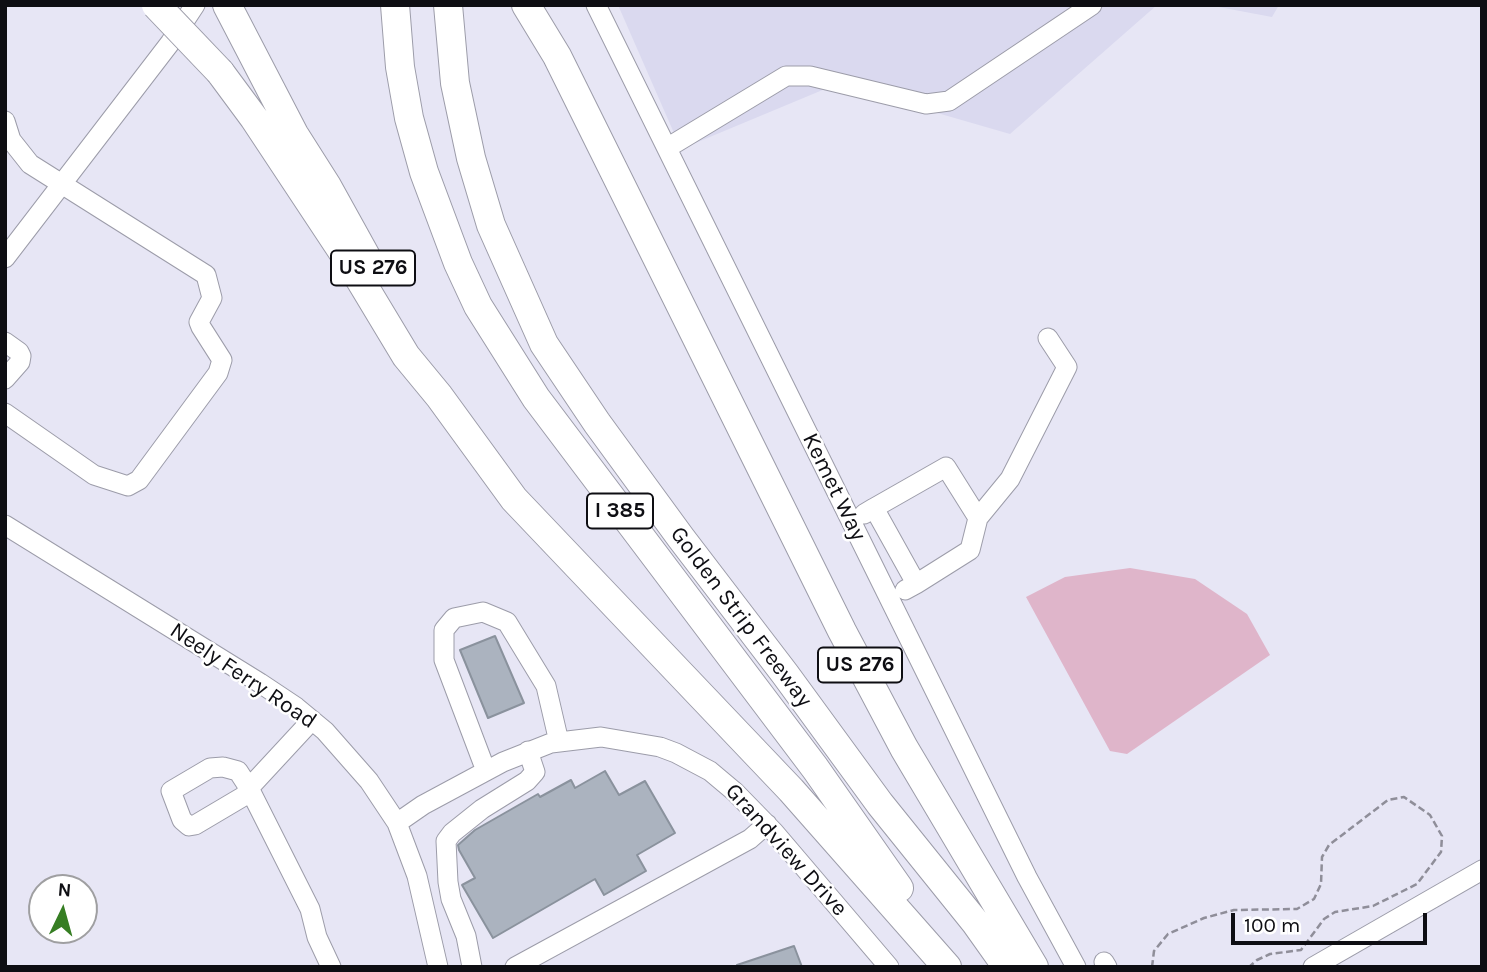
<!DOCTYPE html>
<style>
body{margin:0}
#map{position:relative;width:1487px;height:972px;overflow:hidden;background:#e7e6f5;font-family:Karla,sans-serif}
canvas{display:block}
.frame{position:absolute;inset:0;border:7px solid #0e0e13;pointer-events:none}
.north{position:absolute;left:28px;top:874px;width:70px;height:70px;box-sizing:border-box;background:#fff;border:2px solid #9f9fa1;border-radius:50%;rotate:5deg;font-size:19px;font-weight:700;line-height:28px;text-align:center;color:#0e0e13}
.north::after{content:'';display:block;margin:auto;width:24px;height:32px;background:#367e23;clip-path:polygon(50% 0,100% 100%,50% 72%,0 100%)}
.scale{position:absolute;left:1231px;top:913px;width:196px;height:32px;box-sizing:border-box;border:4px solid #0e0e13;border-top:0;padding-left:9px;font-size:21px;line-height:24px;white-space:nowrap;color:#0e0e13;-webkit-text-stroke:5px #fff;paint-order:stroke}
</style>
<div id="map">
<canvas width="1487" height="972"></canvas>
<div class="frame"></div>
<div class="north">N</div>
<div class="scale">100 m</div>
</div>
<script>
const g = document.querySelector('canvas').getContext('2d');
g.lineJoin = 'round';
function fillPath(path, color) { g.fillStyle = color; g.fill(path, 'evenodd'); }
const poly = rows => new Path2D(rows.map(r => 'M' + r).join(''));
function strokePath(path, color, width, dash) { g.strokeStyle = color; g.lineWidth = width; g.lineCap = dash ? 'butt' : 'round'; g.setLineDash(dash || []); g.stroke(path); }
function drawText(font, color, halo, rows, align = 'center') {
  g.font = font + ' Karla,sans-serif'; g.lineWidth = 5; g.setLineDash([]); g.textBaseline = 'middle'; g.strokeStyle = halo; g.fillStyle = color; for (const [text, x, y, turn = 0] of rows) {
    g.save(); g.translate(x, y); g.rotate((+turn || 0) * Math.PI / 180); g.textAlign = isNaN(turn) ? turn : align; if (halo) g.strokeText(text, 0, 0); g.fillText(text, 0, 0); g.restore();
  }
}
fillPath(poly([
 [618,5,1157,5,1010,134,837,84,681,149],
 [1208,5,1279,5,1272,17]
]), '#dad9ef');
fillPath(poly([
 [1130,568,1195,579,1247,614,1270,655,1127,754,1110,751,1026,597,1065,577]
]), '#dfb5ca');
const building = poly([
 [495,636,524,703,488,718,460,650,495,636],
 [605,771,619,795,645,781,675,833,637,855,646,871,604,895,595,879,493,938,462,885,475,878,459,850,458,845,475,830,538,794,540,797,571,780,575,788,605,771],
 [794,946,802,967,737,967,737,965,794,946]
]);
fillPath(building, '#abb3bf');
strokePath(building, '#8a929d', 2);
const minor = poly([
 [596,5,1027,877,1076,967],
 [5,121,11,140,30,164,206,275,212,298,199,322,201,327,222,360,218,373,139,480,128,486,94,475,5,413],
 [667,148,786,76,810,76,926,104,949,101,1092,5],
 [5,258,170,43,195,5],
 [5,342,19,352,21,356,20,362,5,379],
 [874,508,946,467,978,518],
 [864,514,874,508,913,578,916,584,905,590],
 [5,525,260,683,296,707,325,731,369,781,397,823,417,876,438,967],
 [916,584,970,550,978,518,1010,479,1067,367,1048,338],
 [312,720,249,788,310,909,317,937,331,967],
 [223,767,238,771,249,788,244,796,195,825,189,826,182,820,171,791,210,768,223,767],
 [486,771,444,660,444,630,454,618,483,612,507,622,546,686,559,742],
 [397,823,423,805,503,762,551,743,601,737,660,747,676,753,710,771,735,792,774,832,889,967],
 [1104,962,1107,967],
 [472,967,466,936,451,899,448,882,446,841,452,833,482,809,527,781,535,772,528,751],
 [515,967,750,839,767,824],
 [1313,967,1482,870]
]);
const highway = poly([
 [227,5,294,134,327,186,368,260],
 [395,5,400,67,409,118,424,172,458,263,478,306,536,398,815,768,899,888],
 [448,5,455,83,471,158,491,225,544,344,597,423,681,538,785,674,880,804,975,922,1007,967],
 [526,5,557,56,842,631,904,748,1034,967],
 [220,72,254,118,350,263,406,356,439,396,514,499,791,790,947,967]
]);
strokePath(minor, '#9c9ca9', 21);
strokePath(highway, '#9c9ca9', 30);
strokePath(poly([
 [1152,967,1154,951,1168,934,1204,918,1234,910,1297,909,1314,899,1321,884,1322,857,1329,845,1388,800,1404,797,1430,815,1442,836,1441,852,1417,884,1373,906,1335,912,1324,919,1301,950,1270,954,1257,960,1249,967]
]), '#8f8e99', 2.5, [7, 3.5]);
strokePath(minor, '#fff', 19);
strokePath(highway, '#fff', 28);
const highwayBridge = poly([
 [156,5,220,72]
]);
strokePath(highwayBridge, '#9c9ca9', 30, []);
strokePath(highwayBridge, '#fff', 28);
for (const [x, y, w] of [
 [373,268,84],
 [620,511,66],
 [860,665,84]
]) { const box = new Path2D(); box.roundRect(x - w / 2, y - 17.5, w, 35, 5); g.fillStyle = '#fff'; g.fill(box); strokePath(box, '#0e0e13', 2); }
drawText('bold 21px', '#0e0e13', null, [
 ["US 276",373,268],
 ["I 385",620,511],
 ["US 276",860,665]
]);
drawText('23px', '#0e0e13', '#fff', [
 ["Kemet Way",834,487,64],
 ["Golden Strip Freeway",741,617,53],
 ["Neely Ferry Road",243,676,34],
 ["Grandview Drive",786,850,48]
]);
</script>
